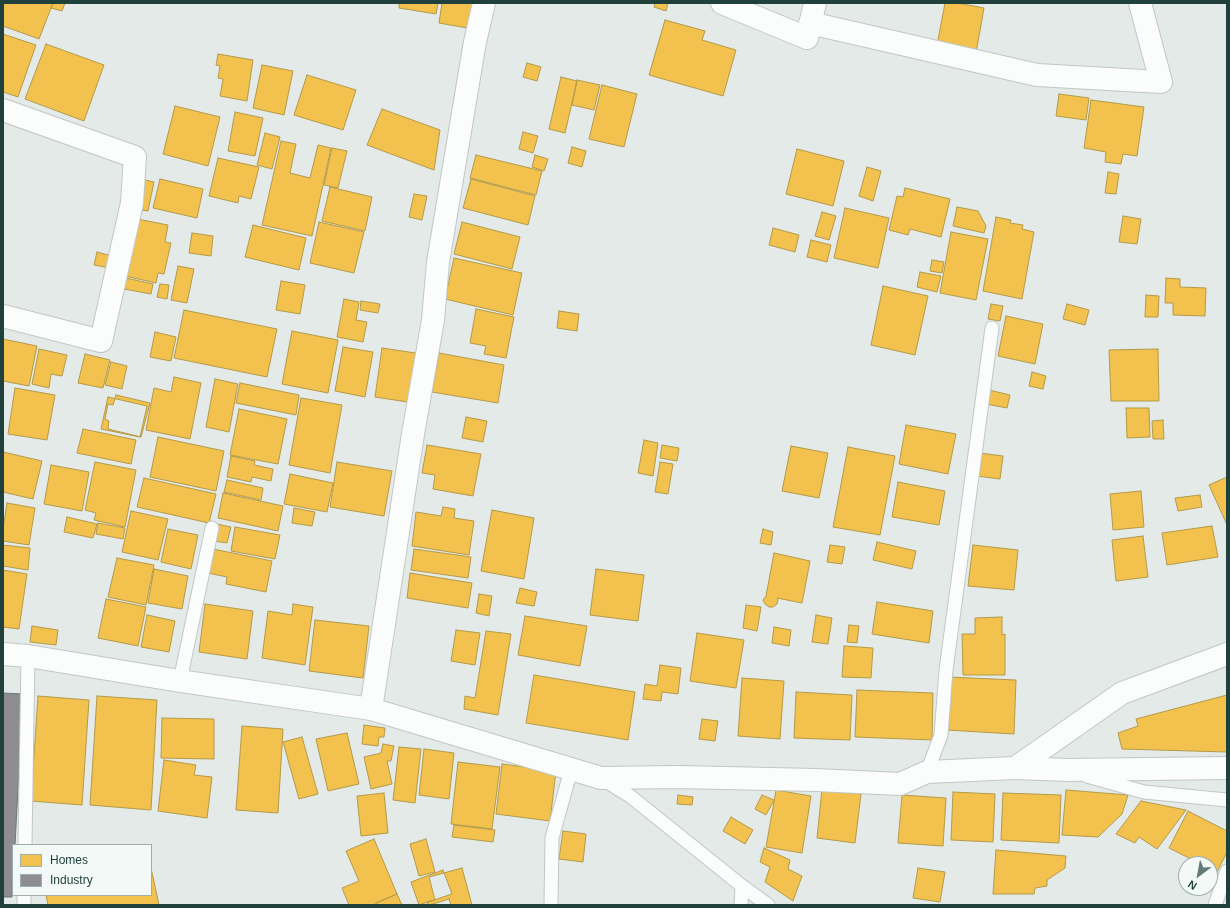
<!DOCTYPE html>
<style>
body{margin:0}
#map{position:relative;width:1230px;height:908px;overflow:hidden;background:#e4eae8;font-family:Arial,sans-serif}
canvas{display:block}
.frame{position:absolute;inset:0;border:4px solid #1f403b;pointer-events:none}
.legend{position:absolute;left:12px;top:844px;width:140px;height:52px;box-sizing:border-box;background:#f2f9f7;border:1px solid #9eafac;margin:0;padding:5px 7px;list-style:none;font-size:12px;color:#1f403b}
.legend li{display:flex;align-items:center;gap:8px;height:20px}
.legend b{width:20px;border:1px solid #9eafac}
.north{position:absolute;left:1178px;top:856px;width:40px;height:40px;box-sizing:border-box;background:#f2f9f7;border:1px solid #9eafac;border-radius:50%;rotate:212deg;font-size:11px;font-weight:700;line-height:16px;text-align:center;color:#1f403b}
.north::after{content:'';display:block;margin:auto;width:14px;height:18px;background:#647c78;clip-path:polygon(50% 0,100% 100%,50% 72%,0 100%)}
</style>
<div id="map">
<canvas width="1230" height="908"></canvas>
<div class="frame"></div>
<ul class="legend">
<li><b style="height:11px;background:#f2c14e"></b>Homes</li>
<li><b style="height:11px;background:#8d8d92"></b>Industry</li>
</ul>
<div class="north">N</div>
</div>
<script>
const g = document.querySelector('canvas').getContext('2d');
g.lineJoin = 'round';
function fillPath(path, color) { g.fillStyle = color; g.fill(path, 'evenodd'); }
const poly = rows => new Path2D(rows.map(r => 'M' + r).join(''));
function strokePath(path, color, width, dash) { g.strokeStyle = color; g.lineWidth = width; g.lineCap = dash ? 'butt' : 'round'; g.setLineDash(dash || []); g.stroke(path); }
const homes = poly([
 [3,3,53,3,39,39,3,26,3,3],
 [53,3,65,3,62,11,51,8,53,3],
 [399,3,438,3,436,14,399,8,399,3],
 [442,3,477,3,473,29,439,23,442,3],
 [655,3,668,3,666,11,654,7,655,3],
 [945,3,958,3,984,8,976,53,937,45,945,3],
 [665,20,705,31,702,40,736,50,723,96,649,75,665,20],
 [3,34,36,45,18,97,3,92,3,34],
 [46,44,104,65,84,121,25,99,46,44],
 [218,54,253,60,247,101,220,96,223,79,218,78,220,66,216,65,218,54],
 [527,63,541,67,537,81,523,77,527,63],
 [262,65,293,71,284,115,253,108,262,65],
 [307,75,356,90,343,130,294,115,307,75],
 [561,77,577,81,565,133,549,129,561,77],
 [577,80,600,85,594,110,572,105,577,80],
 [602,85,637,94,624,147,589,139,602,85],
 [1059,94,1089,98,1086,120,1056,116,1059,94],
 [1091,100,1144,107,1137,156,1123,154,1121,164,1105,162,1106,152,1084,148,1091,100],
 [175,106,220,117,208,166,163,154,175,106],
 [382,109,440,130,434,170,367,145,382,109],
 [235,112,263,118,255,156,228,151,235,112],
 [523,132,538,136,533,153,519,149,523,132],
 [265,133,280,137,272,169,257,165,265,133],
 [281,141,296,144,290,173,310,178,318,145,331,148,312,236,262,225,281,141],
 [572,147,586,151,582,167,568,163,572,147],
 [332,148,347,151,338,188,324,185,332,148],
 [797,149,844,161,833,206,786,194,797,149],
 [476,155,542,171,536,195,470,178,476,155],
 [535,155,548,159,544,171,532,167,535,155],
 [218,158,259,167,251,199,239,196,238,203,209,196,218,158],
 [867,167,881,171,873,201,859,196,867,167],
 [1108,172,1119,174,1116,194,1105,193,1108,172],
 [141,179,154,182,148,211,135,209,141,179],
 [160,179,203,189,197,218,153,208,160,179],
 [471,179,535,196,528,225,463,208,471,179],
 [330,187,372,197,365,231,322,221,330,187],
 [905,188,950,199,941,237,910,229,908,235,889,230,897,196,903,197,905,188],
 [414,194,427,196,422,220,409,217,414,194],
 [957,207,978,211,986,226,984,233,953,226,957,207],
 [845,208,889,218,878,268,834,258,845,208],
 [822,212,836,216,829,240,815,236,822,212],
 [1123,216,1141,219,1137,244,1119,242,1123,216],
 [996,217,1011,220,1010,223,1023,225,1022,229,1034,232,1022,299,983,291,996,217],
 [137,219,168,225,165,242,171,243,164,274,158,273,156,283,125,276,137,219],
 [319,222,364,232,354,273,310,263,319,222],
 [462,222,520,237,512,269,454,254,462,222],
 [253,225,306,238,299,270,245,257,253,225],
 [773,228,799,235,795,252,769,245,773,228],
 [951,232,988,239,976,300,940,293,951,232],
 [192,233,213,236,211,256,189,253,192,233],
 [811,240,831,245,827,262,807,257,811,240],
 [97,252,112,256,110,268,94,265,97,252],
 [454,258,522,273,513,315,445,299,454,258],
 [932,260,944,262,942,273,930,271,932,260],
 [178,266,194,269,187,303,171,300,178,266],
 [920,272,941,276,937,292,917,287,920,272],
 [126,278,153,284,151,294,124,289,126,278],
 [1166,278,1180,279,1180,287,1206,288,1205,316,1173,315,1173,303,1165,303,1166,278],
 [281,281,305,285,300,314,276,310,281,281],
 [160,284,169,285,167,299,157,297,160,284],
 [883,286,928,296,915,355,871,345,883,286],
 [1146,295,1159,296,1158,317,1145,317,1146,295],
 [344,299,359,302,356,320,367,322,363,342,337,337,344,299],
 [361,301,380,304,378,313,360,310,361,301],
 [991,304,1003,306,1000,321,988,319,991,304],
 [1067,304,1089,310,1085,325,1063,319,1067,304],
 [476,309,514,317,506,358,484,354,486,346,470,343,476,309],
 [184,310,277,329,267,377,174,358,184,310],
 [559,311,579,314,577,331,557,328,559,311],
 [1006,316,1043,324,1035,364,998,356,1006,316],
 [292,331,338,340,328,393,282,384,292,331],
 [155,332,176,337,171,361,150,357,155,332],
 [3,339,37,346,29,386,3,381,3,339],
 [343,347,373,352,365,397,335,391,343,347],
 [382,348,422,354,414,403,375,397,382,348],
 [39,349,67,355,62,376,51,374,49,388,32,384,39,349],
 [1158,349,1159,401,1111,401,1109,350,1158,349],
 [439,353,504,365,498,403,432,392,439,353],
 [85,354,110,360,103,388,78,383,85,354],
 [111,362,127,366,122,389,105,385,111,362],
 [1032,372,1046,376,1043,389,1029,386,1032,372],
 [174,377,201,383,190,439,146,430,154,388,171,392,174,377],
 [215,379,238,384,229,432,206,427,215,379],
 [240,383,299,395,296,415,236,403,240,383],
 [15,388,55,395,47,440,8,434,15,388],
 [989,390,1010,395,1007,408,986,404,989,390],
 [116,395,150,403,141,437,108,429,109,421,105,419,108,404,113,405,116,395],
 [108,397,147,406,140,437,101,429,108,397],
 [301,398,342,405,330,473,289,465,301,398],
 [1126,408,1149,408,1150,437,1127,438,1126,408],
 [239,409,287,419,278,464,230,455,239,409],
 [466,417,487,421,483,442,462,438,466,417],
 [1163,420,1164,439,1153,439,1152,421,1163,420],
 [906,425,956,434,948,474,899,464,906,425],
 [83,429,136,440,131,464,77,453,83,429],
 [158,437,224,451,216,491,150,477,158,437],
 [644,440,658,443,653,476,638,473,644,440],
 [427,445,481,454,473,496,433,489,435,475,422,473,427,445],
 [662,445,679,448,677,461,660,458,662,445],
 [791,446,828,453,819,498,782,491,791,446],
 [848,447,895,456,880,535,833,527,848,447],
 [3,452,42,461,33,499,3,492,3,452],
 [979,453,1003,456,1000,479,977,476,979,453],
 [231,456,255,461,254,465,273,469,271,481,252,477,251,482,227,477,231,456],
 [95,462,136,470,125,527,94,520,96,513,85,510,95,462],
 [337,462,392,471,384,516,330,507,337,462],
 [660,462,673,464,668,494,655,492,660,462],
 [51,465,89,472,82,511,44,504,51,465],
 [290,474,333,483,327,512,284,504,290,474],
 [1227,477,1227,525,1209,485,1227,477],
 [144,478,216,494,209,523,137,507,144,478],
 [227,480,263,488,261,500,224,492,227,480],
 [898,482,945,491,939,525,892,517,898,482],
 [1141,491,1144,527,1113,530,1110,494,1141,491],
 [223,493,283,506,278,531,218,518,223,493],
 [1200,495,1202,507,1178,511,1175,498,1200,495],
 [7,503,35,508,29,545,3,541,3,529,7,503],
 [443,507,455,509,454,518,474,521,469,555,412,546,416,512,441,516,443,507],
 [294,508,315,512,312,526,292,523,294,508],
 [492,510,534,518,524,579,481,571,492,510],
 [131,511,168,519,158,560,122,552,131,511],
 [67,517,97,524,93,538,64,532,67,517],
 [98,523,125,528,123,539,96,534,98,523],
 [217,524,231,527,227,543,214,541,217,524],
 [1212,526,1218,557,1167,565,1162,533,1212,526],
 [235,527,280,535,275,559,231,551,235,527],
 [168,529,198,535,191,569,161,562,168,529],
 [763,529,773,532,771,545,760,543,763,529],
 [1143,536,1148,577,1116,581,1112,540,1143,536],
 [877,542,916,551,912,569,873,560,877,542],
 [3,545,30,548,28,570,3,566,3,545],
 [830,545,845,547,842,564,827,562,830,545],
 [973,545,1018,550,1014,590,968,586,973,545],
 [213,549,272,561,266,592,226,584,227,577,208,573,213,549],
 [414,549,471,557,468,578,411,570,414,549],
 [774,553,810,561,802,603,777,598,778,600,777,604,773,607,769,607,765,604,763,600,766,596,774,553],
 [117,558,154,565,146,605,108,597,117,558],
 [154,569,188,576,182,609,148,603,154,569],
 [596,569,644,575,638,621,590,615,596,569],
 [3,570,27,574,19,629,3,627,3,570],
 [410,573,472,583,468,608,407,598,410,573],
 [520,588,537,592,534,606,516,603,520,588],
 [479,594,492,596,489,616,476,613,479,594],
 [106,599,146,607,138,646,98,638,106,599],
 [877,602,933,611,929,643,872,634,877,602],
 [205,604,253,611,247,659,199,652,205,604],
 [293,604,313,607,305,665,262,658,268,611,292,615,293,604],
 [746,605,761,607,757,631,743,628,746,605],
 [147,615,175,621,169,652,141,647,147,615],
 [816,615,832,618,828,644,812,642,816,615],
 [525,616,587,626,580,666,518,655,525,616],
 [1002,617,1002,635,1005,634,1005,675,963,675,962,634,975,634,975,618,1002,617],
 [315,620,369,626,363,678,309,671,315,620],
 [849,625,859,626,857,643,847,642,849,625],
 [32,626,58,630,56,645,30,642,32,626],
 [774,627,791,630,789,646,772,643,774,627],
 [456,630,480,633,475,665,451,661,456,630],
 [486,631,511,634,498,715,464,709,465,696,475,698,486,631],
 [697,633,744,640,736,688,690,681,697,633],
 [844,646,873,648,871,678,842,677,844,646],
 [660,665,681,668,678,694,662,692,661,701,643,699,645,684,657,686,660,665],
 [534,675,635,692,628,740,526,723,534,675],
 [948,677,1016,680,1014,734,946,730,948,677],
 [742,678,784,681,780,739,738,736,742,678],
 [857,690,933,693,932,740,855,737,857,690],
 [796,692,852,695,850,740,794,738,796,692],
 [1227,695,1227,752,1122,749,1118,733,1138,726,1136,719,1227,695],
 [38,696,89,700,82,805,31,801,38,696],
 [97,696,157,700,151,810,90,805,97,696],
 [162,718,214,719,214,759,161,758,162,718],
 [702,719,718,721,715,741,699,739,702,719],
 [364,725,385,728,384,737,379,737,378,746,362,744,364,725],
 [242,726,283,729,278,813,236,810,242,726],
 [347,733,359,784,328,791,316,739,347,733],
 [302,737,318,794,299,799,283,742,302,737],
 [383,744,394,746,391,761,387,761,392,784,371,789,364,757,381,753,383,744],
 [399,747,421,749,415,803,393,800,399,747],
 [424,749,454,753,449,799,419,795,424,749],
 [164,760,196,765,194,775,212,777,207,818,158,811,164,760],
 [458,762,500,767,492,829,451,824,458,762],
 [502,764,556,771,550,821,496,814,502,764],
 [822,789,861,794,855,843,817,838,822,789],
 [776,790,811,796,802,853,766,847,776,790],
 [1066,790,1128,795,1122,814,1098,837,1062,835,1066,790],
 [953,792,995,794,993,842,951,840,953,792],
 [384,793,388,833,361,836,357,796,384,793],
 [1003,793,1061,795,1059,843,1001,840,1003,793],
 [678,795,693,797,692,805,677,804,678,795],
 [762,795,774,800,766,815,755,809,762,795],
 [902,795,946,798,943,846,898,843,902,795],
 [1141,801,1186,810,1157,849,1139,837,1135,843,1116,834,1141,801],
 [1188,811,1227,831,1227,852,1217,872,1210,869,1210,864,1201,864,1169,848,1188,811],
 [731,817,753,830,745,844,723,831,731,817],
 [454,825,495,830,493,842,452,837,454,825],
 [563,831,586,834,583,862,559,859,563,831],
 [374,839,397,894,376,903,376,905,349,905,342,888,359,881,346,851,374,839],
 [426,839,435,872,419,876,410,844,426,839],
 [764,848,790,860,788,869,802,876,793,901,765,882,770,867,760,862,764,848],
 [996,850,1066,856,1065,868,1047,880,1047,886,1035,888,1034,894,993,894,996,850],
 [151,868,159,905,48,905,46,895,151,895,151,868],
 [462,868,472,905,428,905,427,902,435,900,429,877,462,868],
 [918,868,945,872,940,902,913,898,918,868],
 [443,870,452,894,419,905,411,882,443,870],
 [397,894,402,905,376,905,376,903,397,894],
 [449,899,451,905,430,905,449,899]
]);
fillPath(homes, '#f2c14e');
strokePath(homes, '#b39a48', 1);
const industry = poly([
 [3,693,23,694,15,845,13,845,12,897,3,897,3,693]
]);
fillPath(industry, '#8d8d92');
strokePath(industry, '#6c7678', 1);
const lane = poly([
 [180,681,212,528],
 [927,772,941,735,946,670,992,328],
 [1087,776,1144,792,1227,800],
 [604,780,630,796,742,886,768,905],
 [25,845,28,656],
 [24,905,24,895],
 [551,905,552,838,571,770],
 [741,905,742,886],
 [1215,905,1227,871]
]);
const street = poly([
 [722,3,807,38,815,3],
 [810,23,1037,75,1161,82,1140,3],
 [3,110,135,157,132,203,101,341,3,316],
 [3,654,28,656,180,681,371,709,601,778,678,777,816,780,900,784,927,772,1015,768,1068,770,1227,768],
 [371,709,413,434,433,320,438,262,475,42,484,3],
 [1015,768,1122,693,1227,654]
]);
strokePath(lane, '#c1c7c5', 15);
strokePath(street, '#c1c7c5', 24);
strokePath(lane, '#fbfcfc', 13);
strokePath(street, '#fbfcfc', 22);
</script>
